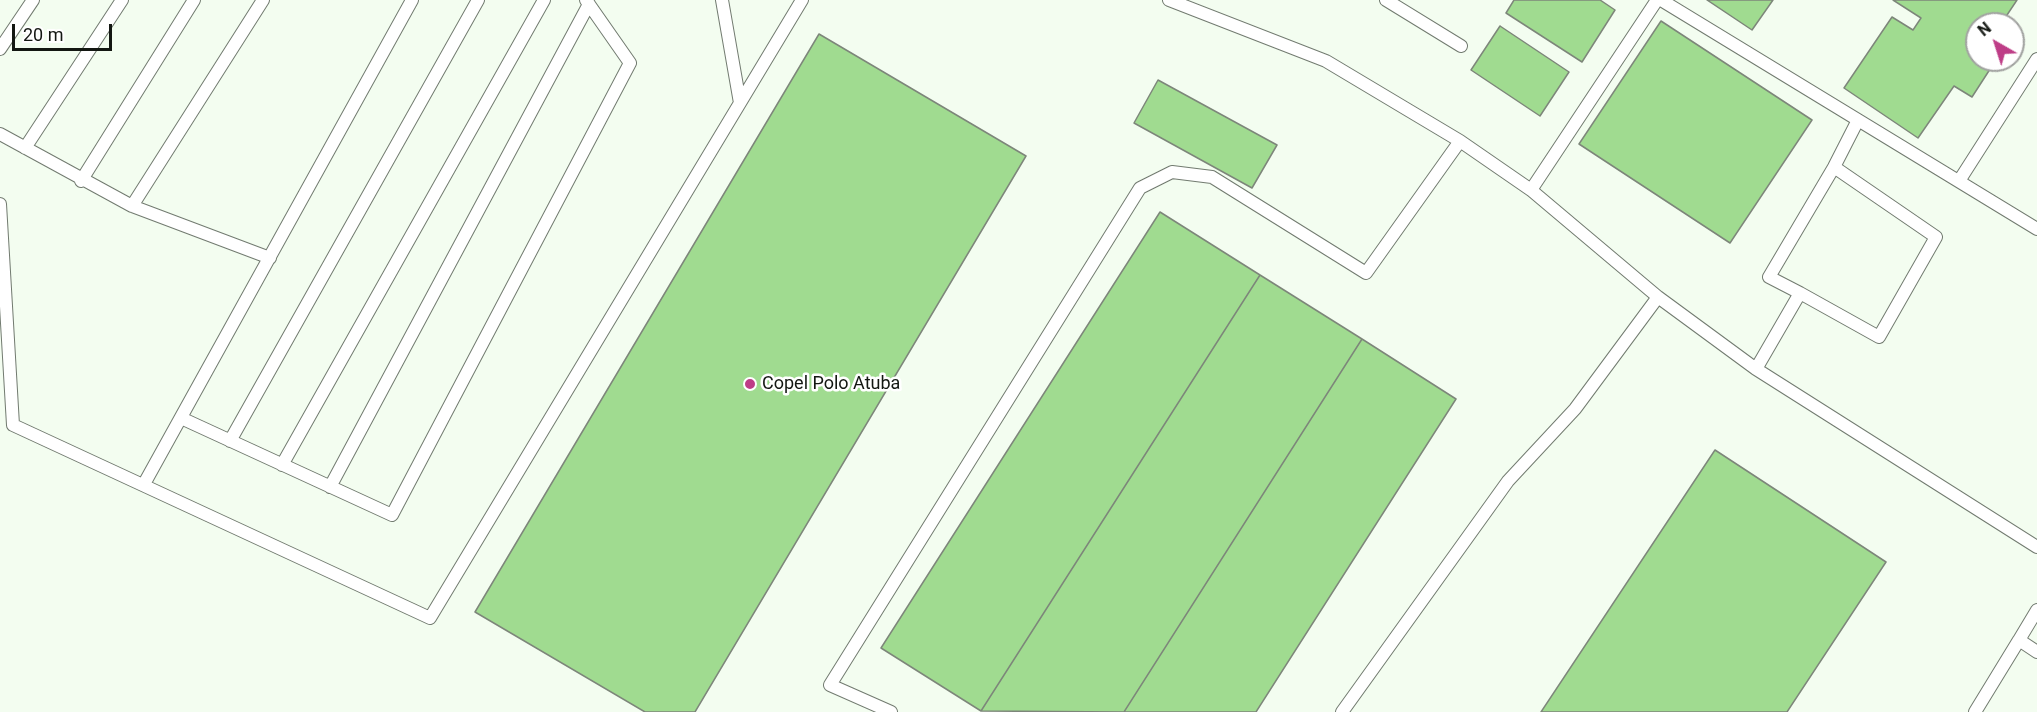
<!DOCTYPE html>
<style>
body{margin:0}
#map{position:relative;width:2037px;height:712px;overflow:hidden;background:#f3fdf0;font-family:Roboto,sans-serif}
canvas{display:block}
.north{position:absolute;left:1965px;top:12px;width:60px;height:60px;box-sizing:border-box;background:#fff;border:2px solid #a1a2a0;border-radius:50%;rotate:321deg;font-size:16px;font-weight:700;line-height:24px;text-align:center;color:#131712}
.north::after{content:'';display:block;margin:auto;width:21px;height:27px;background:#be3d87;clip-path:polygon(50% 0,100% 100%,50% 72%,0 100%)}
.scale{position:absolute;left:12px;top:24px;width:100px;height:27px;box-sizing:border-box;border:3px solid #131712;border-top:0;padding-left:8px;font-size:18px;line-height:21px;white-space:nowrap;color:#131712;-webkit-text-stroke:4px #fff;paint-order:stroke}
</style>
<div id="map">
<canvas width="2037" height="712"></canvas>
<div class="north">N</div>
<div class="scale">20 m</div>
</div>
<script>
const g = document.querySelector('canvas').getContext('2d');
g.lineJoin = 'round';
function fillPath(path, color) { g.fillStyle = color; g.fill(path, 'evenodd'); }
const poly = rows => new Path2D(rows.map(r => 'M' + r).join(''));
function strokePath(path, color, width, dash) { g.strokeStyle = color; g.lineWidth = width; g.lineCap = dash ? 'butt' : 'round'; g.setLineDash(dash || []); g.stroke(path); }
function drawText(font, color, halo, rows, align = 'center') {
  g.font = font + ' Roboto,sans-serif'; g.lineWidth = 5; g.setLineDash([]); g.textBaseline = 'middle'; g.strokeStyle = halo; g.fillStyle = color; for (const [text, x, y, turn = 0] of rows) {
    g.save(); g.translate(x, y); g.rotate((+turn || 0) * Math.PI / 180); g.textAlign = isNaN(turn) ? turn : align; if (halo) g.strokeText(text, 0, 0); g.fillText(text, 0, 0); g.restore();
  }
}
const building = poly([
 [1514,0,1600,0,1615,10,1582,62,1506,13,1514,0],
 [1707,0,1773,0,1752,30,1707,0],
 [1893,0,2017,0,2001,24,1977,24,1977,60,1989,60,1994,63,1972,97,1954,86,1918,138,1844,88,1892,17,1913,30,1921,18,1893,0],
 [1661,21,1812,120,1730,243,1579,144,1661,21],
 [1500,26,1569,72,1540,116,1471,70,1500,26],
 [819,34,1026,156,695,712,645,712,475,612,819,34],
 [1158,80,1277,145,1252,188,1134,123,1158,80],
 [1160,212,1260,275,981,711,881,648,1160,212],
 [1260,275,1362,339,1124,712,981,711,1260,275],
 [1362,339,1456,399,1256,712,1124,712,1362,339],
 [1715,450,1886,562,1787,712,1541,712,1715,450]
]);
fillPath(building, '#a0db90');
strokePath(building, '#7d867a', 1.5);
const lane = poly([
 [722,0,740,103],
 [1169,0,1326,61,1460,141,1531,190,1658,297,1756,369,2037,547],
 [1386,0,1461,46],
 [1661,0,2037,229],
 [0,49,33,0],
 [0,134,132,206,270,258],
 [25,148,122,0],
 [81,181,194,0],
 [1959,181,2037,59],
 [1531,190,1657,0],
 [0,204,13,425,430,618,802,0],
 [132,206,263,0],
 [1800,293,1879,337,1936,237,1834,167],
 [1756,369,1800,293,1769,277,1834,167,1858,120],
 [181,418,392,515,630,63,586,0],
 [230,441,478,0],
 [282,465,544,0],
 [144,484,412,0],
 [330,487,589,4],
 [2037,610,2019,640,2037,652],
 [891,712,830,685,1140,188,1172,172,1212,177,1366,273,1460,141],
 [1342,712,1508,481,1575,409,1658,297],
 [1975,712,2019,640]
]);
strokePath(lane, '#727b70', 14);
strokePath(lane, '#fff', 12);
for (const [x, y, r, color] of [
 [750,384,6,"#be3d87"]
]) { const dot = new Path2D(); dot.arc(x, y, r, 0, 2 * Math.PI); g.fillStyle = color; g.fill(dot); strokePath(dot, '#fff', 2); }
drawText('18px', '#131712', '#fff', [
 ["Copel Polo Atuba",762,384]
], 'left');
</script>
